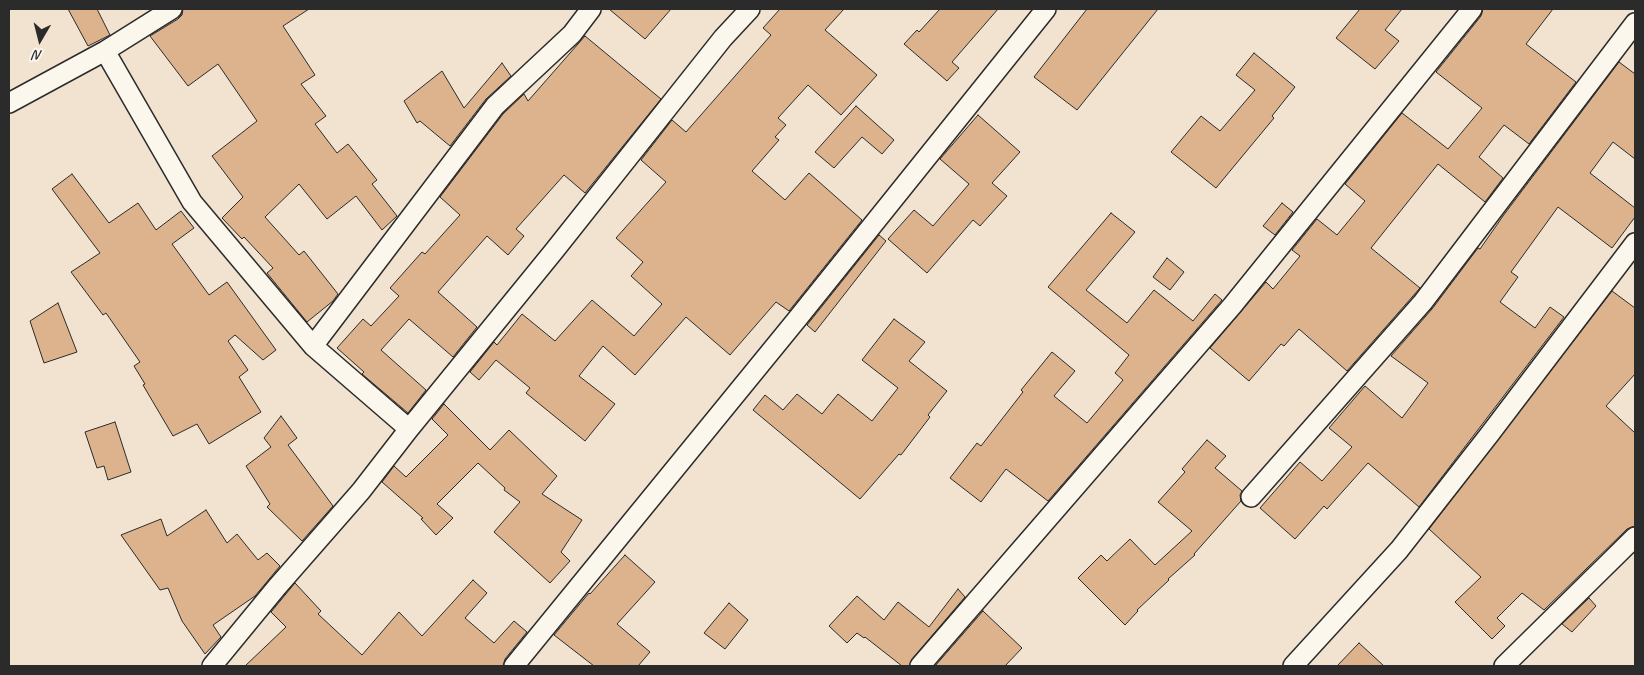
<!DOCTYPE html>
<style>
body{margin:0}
#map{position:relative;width:1644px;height:675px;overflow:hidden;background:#f2e3d0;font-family:Caveat,sans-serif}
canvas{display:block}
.frame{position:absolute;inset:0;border:10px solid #2b2b2b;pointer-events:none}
.north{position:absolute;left:15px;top:15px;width:50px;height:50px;-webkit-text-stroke:4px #fbf7ec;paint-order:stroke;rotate:188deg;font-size:14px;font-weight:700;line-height:20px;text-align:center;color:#2b2b2b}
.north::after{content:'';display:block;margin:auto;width:18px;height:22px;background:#2b2b2b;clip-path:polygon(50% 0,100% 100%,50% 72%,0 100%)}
</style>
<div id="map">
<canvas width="1644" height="675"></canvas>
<div class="frame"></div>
<div class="north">N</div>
</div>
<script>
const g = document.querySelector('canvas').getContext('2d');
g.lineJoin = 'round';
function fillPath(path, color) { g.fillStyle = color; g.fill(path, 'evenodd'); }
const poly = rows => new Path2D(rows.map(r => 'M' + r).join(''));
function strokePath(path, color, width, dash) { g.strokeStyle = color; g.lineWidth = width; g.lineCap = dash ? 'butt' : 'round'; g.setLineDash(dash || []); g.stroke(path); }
const building = poly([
 [68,9,97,9,110,35,88,46,68,9],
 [183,9,309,9,283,26,315,75,301,84,326,116,315,124,337,153,348,144,377,180,372,184,397,216,382,230,356,196,327,219,299,184,265,217,299,255,304,251,338,294,333,301,307,322,267,273,273,268,244,237,242,239,222,218,243,197,212,156,257,121,218,64,188,86,150,36,178,19,182,15,183,9],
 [609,9,671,9,645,39,609,9],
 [780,9,844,9,825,30,877,75,841,115,808,85,778,118,786,125,775,137,779,140,752,171,785,200,809,173,862,220,789,311,776,302,730,355,686,317,635,375,603,346,579,376,615,404,585,441,526,393,530,388,496,360,479,380,470,372,494,342,497,345,522,314,555,341,592,300,634,336,662,304,631,276,643,262,616,238,666,182,641,160,672,120,686,132,771,35,763,28,780,9],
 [940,9,998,9,952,62,959,68,947,81,904,44,917,30,919,32,940,9],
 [1087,9,1158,9,1077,110,1034,77,1087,9],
 [1360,9,1402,9,1385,30,1399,41,1375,69,1336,38,1360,9],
 [1483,9,1553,9,1526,44,1576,82,1529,144,1504,125,1479,157,1503,178,1485,202,1438,164,1371,248,1420,288,1347,371,1299,329,1284,346,1281,344,1249,381,1210,348,1266,282,1273,289,1300,256,1292,250,1317,219,1337,235,1365,201,1345,184,1402,113,1448,149,1482,108,1436,72,1481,16,1483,9],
 [585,36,661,99,585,193,564,175,516,229,524,236,508,255,487,236,438,292,477,327,453,357,409,319,381,350,426,390,408,413,362,374,364,372,337,348,363,319,371,326,399,296,390,288,422,252,425,254,460,215,440,197,503,114,524,94,528,101,585,36],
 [1254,53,1295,87,1272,116,1274,118,1216,188,1171,152,1201,116,1220,131,1255,90,1236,75,1254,53],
 [1619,62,1635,74,1635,159,1613,142,1590,173,1635,208,1635,217,1612,248,1558,207,1511,272,1518,277,1500,302,1535,328,1550,307,1564,317,1419,507,1368,463,1327,509,1324,506,1295,539,1260,508,1300,462,1322,481,1352,447,1329,428,1365,386,1402,418,1428,383,1391,356,1432,309,1478,248,1480,249,1503,216,1619,62],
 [502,63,511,76,486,99,450,146,420,121,417,123,404,101,442,71,464,108,502,63],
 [856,106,894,140,882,154,862,137,834,168,815,152,856,106],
 [978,115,1020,152,992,183,1007,196,980,226,973,220,927,273,888,239,914,210,933,226,969,184,940,159,978,115],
 [72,174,109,223,138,203,156,230,181,211,194,228,172,244,209,295,227,282,276,350,263,360,235,335,228,341,248,370,239,377,261,412,209,444,197,424,173,436,143,385,145,384,134,366,140,362,106,313,103,315,71,272,100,253,52,189,72,174],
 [1282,203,1293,212,1275,235,1263,226,1282,203],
 [1111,213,1135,232,1086,290,1127,323,1154,290,1193,321,1215,294,1222,300,1048,501,1006,469,981,502,950,478,977,443,981,446,1023,392,1021,390,1052,352,1075,371,1054,396,1087,423,1123,380,1115,373,1129,355,1048,287,1111,213],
 [879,235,886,241,815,332,807,325,879,235],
 [1167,258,1184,272,1170,290,1153,277,1167,258],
 [1612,291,1635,308,1635,374,1606,406,1635,433,1635,526,1627,529,1544,610,1522,593,1497,618,1505,626,1492,639,1455,602,1481,577,1429,529,1612,291],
 [58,303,77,352,44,363,30,321,58,303],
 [894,319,925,342,909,361,947,391,928,415,930,417,901,455,899,454,860,499,753,410,765,395,783,410,797,394,822,414,838,394,872,421,898,388,862,360,894,319],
 [444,404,490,450,509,430,557,476,542,494,582,520,561,552,570,561,550,583,494,532,520,502,504,490,505,488,478,463,437,504,453,518,436,535,421,519,423,518,382,482,394,466,406,477,448,435,432,419,444,404],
 [281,416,297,438,288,445,333,506,302,541,267,507,270,504,246,466,271,447,264,438,281,416],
 [115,422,131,472,108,480,104,466,97,468,85,432,115,422],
 [1207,440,1226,456,1215,468,1242,491,1240,495,1241,501,1194,554,1195,555,1168,579,1169,580,1137,610,1138,611,1125,625,1078,578,1101,555,1107,561,1130,539,1155,565,1192,531,1158,502,1185,472,1182,469,1207,440],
 [206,510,227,543,237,534,258,560,267,553,280,566,255,596,213,625,221,637,205,654,182,621,168,588,160,590,121,535,161,519,167,536,206,510],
 [625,555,655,582,617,624,650,652,638,666,594,666,554,635,589,593,590,594,625,555],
 [473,580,487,593,465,618,494,643,514,621,527,632,505,659,503,666,245,666,286,627,271,612,295,583,321,611,318,614,362,655,399,612,422,636,473,580],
 [958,589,965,597,912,659,909,666,902,666,865,637,864,638,857,633,847,643,829,626,857,596,884,620,898,602,929,627,958,589],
 [1589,598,1596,606,1572,632,1562,624,1589,598],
 [729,603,748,620,725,649,704,633,729,603],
 [983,611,1022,648,1005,666,935,666,983,611],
 [1359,643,1384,666,1337,666,1359,643]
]);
fillPath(building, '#dcb38d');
strokePath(building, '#2b2b2b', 1);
const street = poly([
 [105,51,192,202,313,346,409,429],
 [9,103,105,51,172,9],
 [313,346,495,106,572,34,591,9],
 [1251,497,1423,302,1635,23],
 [212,666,277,587,361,491,409,429,554,251,723,38,750,9],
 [514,666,798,318,1046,9],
 [920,666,1232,306,1472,9],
 [1293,666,1399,550,1489,435,1635,243],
 [1504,666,1635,537]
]);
strokePath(street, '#2b2b2b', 22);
strokePath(street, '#fbf7ec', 19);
</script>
